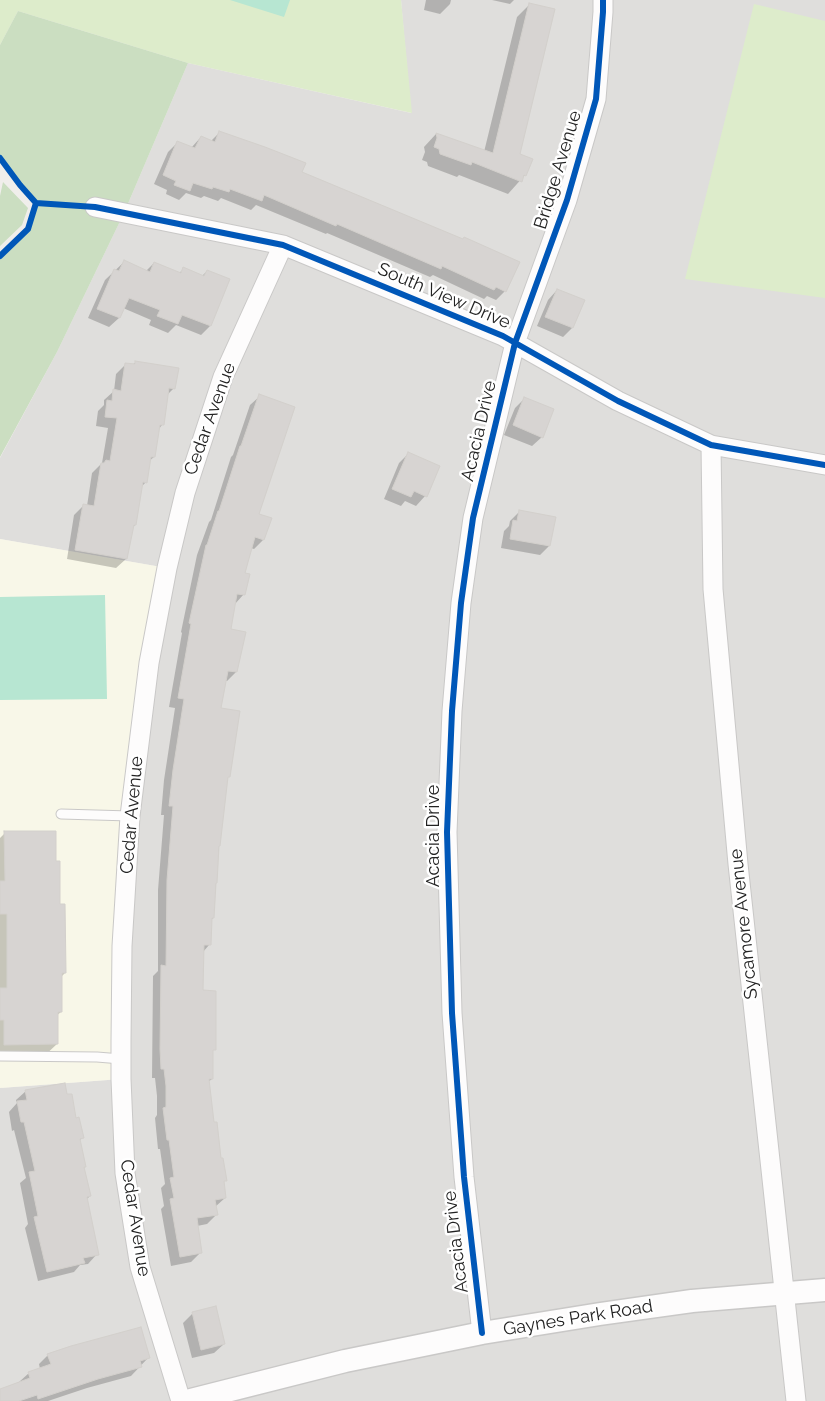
<!DOCTYPE html>
<style>
body{margin:0}
canvas{display:block;background:#f0eeeb}
</style>
<canvas width="825" height="1401"></canvas>
<script>
const g = document.querySelector('canvas').getContext('2d');
g.lineJoin = 'round';
function fillPath(path, color) { g.fillStyle = color; g.fill(path, 'evenodd'); }
const poly = rows => new Path2D(rows.map(r => 'M' + r).join(''));
function strokePath(path, color, width, dash) { g.strokeStyle = color; g.lineWidth = width; g.lineCap = dash ? 'butt' : 'round'; g.setLineDash(dash || []); g.stroke(path); }
function drawText(font, color, halo, rows, align = 'center') {
  g.font = font + ' Raleway,sans-serif'; g.lineWidth = 5; g.setLineDash([]); g.textBaseline = 'middle'; g.strokeStyle = halo; g.fillStyle = color; for (const [text, x, y, turn = 0] of rows) {
    g.save(); g.translate(x, y); g.rotate((+turn || 0) * Math.PI / 180); g.textAlign = isNaN(turn) ? turn : align; if (halo) g.strokeText(text, 0, 0); g.fillText(text, 0, 0); g.restore();
  }
}
fillPath(poly([
 [401,0,825,0,825,1401,0,1401,0,1088,121,1079,122,946,167,568,0,539,0,458,57,352,124,213,188,63,411,113]
]), '#dfdedc');
fillPath(poly([
 [0,539,167,568,149,663,121,1079,0,1088]
]), '#f8f7e8');
fillPath(poly([
 [0,0,401,0,412,113,188,63,18,11,0,45],
 [754,4,825,21,825,298,685,279]
]), '#ddeccb');
fillPath(poly([
 [18,11,188,63,124,213,57,352,0,457,0,256,28,229,36,203,20,185,0,158,0,45],
 [3,182,28,208,22,225,0,246,0,196]
]), '#cbdec1');
fillPath(poly([
 [230,0,290,0,284,17],
 [105,595,107,699,0,700,0,597]
]), '#b7e6d2');
fillPath(poly([
 [426,0,451,0,450,4,440,14,424,10],
 [492,0,514,0,510,4],
 [530,4,519,155,525,175,508,194,459,175,457,177,428,166,427,162,422,160,425,152,424,147,436,134,484,152,517,17],
 [219,133,301,172,505,291,496,300,487,296,484,299,433,275,430,277,327,233,326,234,256,205,251,210,221,198,218,201,204,196,201,198,186,193,179,200,166,194,167,190,154,184,168,152,178,142,191,148,201,137,211,141],
 [124,262,146,271,154,263,179,273,184,269,202,276,207,271,210,326,201,335,176,325,168,333,149,325,151,320,123,308,119,318,109,327,88,318,105,280],
 [557,290,583,300,572,328,563,337,537,326,548,300],
 [136,362,174,388,167,395,162,425,158,430,154,457,149,461,146,482,141,487,135,525,132,528,126,559,116,568,67,559,74,515,83,506,87,506,92,473,102,463,108,428,96,426,98,411,104,405,104,400,114,391,116,374,126,364,132,365],
 [260,396,257,515,263,540,254,549,251,548,244,574,244,594,234,605,229,630,236,672,227,681,225,681,219,709,227,778,219,846,213,918,210,921,209,945,203,952,202,992,214,1049,211,1052,212,1079,208,1082,213,1124,220,1160,225,1180,223,1183,225,1198,215,1207,216,1215,207,1224,197,1226,200,1253,191,1262,171,1266,161,1209,164,1206,161,1188,165,1184,160,1149,158,1149,155,1118,157,1115,157,1096,155,1078,152,1078,153,976,158,971,158,890,164,815,161,815,164,780,175,708,169,707,182,633,181,632,197,555,209,522,211,520,231,457,233,455,250,405],
 [525,398,542,437,532,446,504,435,515,408],
 [408,454,425,496,416,506,405,501,401,506,384,499,399,463],
 [520,511,549,546,540,555,501,548,504,531,509,526,510,521],
 [5,833,55,863,65,973,61,977,61,1012,56,1016,57,1044,42,1058,0,1058,0,838],
 [26,1091,75,1119,83,1137,79,1141,85,1167,83,1168,90,1196,86,1200,97,1254,88,1264,80,1265,74,1272,38,1281,25,1228,28,1224,20,1183,26,1178,14,1130,12,1131,9,1112,17,1103,16,1100],
 [192,1314,224,1344,214,1353,192,1358,183,1323],
 [48,1355,148,1358,131,1376,87,1388,48,1401,0,1401,0,1390,19,1382,29,1373,40,1369,39,1364]
]), '#0003');
const building = poly([
 [529,3,555,9,520,154,533,159,526,176,524,175,522,182,472,162,471,165,440,154,439,149,434,147,437,138,436,133,493,153,529,3],
 [219,131,265,147,306,163,302,172,463,239,464,237,520,262,506,292,496,287,494,290,442,266,441,269,337,224,336,226,264,195,262,201,230,189,229,192,213,187,212,189,193,183,190,191,174,185,176,181,163,175,177,141,195,148,201,136,215,142,219,131],
 [124,260,150,272,154,262,181,273,183,267,204,276,207,270,230,279,211,326,182,315,178,324,157,316,160,310,129,298,120,318,97,309,114,269,119,271,124,260],
 [557,289,585,300,573,328,545,317,557,289],
 [135,361,179,368,175,389,169,388,164,425,160,425,155,457,151,457,147,483,143,482,136,525,134,525,127,559,75,550,83,504,94,506,101,463,104,463,106,460,110,461,117,418,105,417,107,400,112,401,113,389,121,391,125,363,135,364,135,361],
 [259,394,295,407,259,514,272,518,264,540,255,537,245,573,250,574,245,595,237,594,231,629,246,632,237,672,228,671,221,708,240,711,230,777,228,777,220,846,219,846,217,883,216,883,214,918,212,918,211,945,204,945,203,990,216,991,216,1050,213,1050,213,1079,209,1079,214,1122,217,1122,221,1158,223,1158,227,1181,224,1181,226,1198,215,1200,218,1215,197,1218,202,1253,180,1257,170,1199,174,1198,170,1178,174,1177,169,1140,167,1140,163,1108,166,1107,166,1086,164,1069,161,1069,160,1049,161,965,166,966,167,880,173,806,169,806,173,770,184,699,178,698,191,624,189,623,206,545,207,545,218,511,219,511,240,446,241,446,259,394],
 [524,397,554,409,543,438,513,425,524,397],
 [408,452,440,466,427,497,414,491,411,497,392,489,408,452],
 [519,510,556,517,550,546,510,539,513,520,517,521,519,510],
 [4,831,56,831,56,861,60,861,60,904,65,904,66,973,62,973,62,1012,58,1012,58,1044,4,1045,4,1020,0,1020,0,988,7,988,7,914,0,914,0,881,5,881,4,831],
 [65,1083,67,1094,72,1094,76,1118,79,1117,84,1138,80,1139,86,1167,84,1167,91,1196,87,1197,99,1255,83,1258,85,1263,47,1272,34,1217,38,1216,29,1172,35,1171,24,1122,21,1122,17,1101,27,1100,25,1090,65,1083],
 [216,1306,225,1344,201,1350,192,1312,216,1306],
 [141,1327,150,1358,140,1361,142,1367,98,1379,38,1399,37,1395,19,1401,0,1401,0,1389,30,1378,28,1372,51,1364,47,1354,71,1346,141,1327]
]);
fillPath(building, '#d7d4d2');
strokePath(building, '#d3d0cc', 1);
const service = poly([
 [61,814,130,816],
 [0,1056,97,1057,121,1059]
]);
const minor = poly([
 [95,207,283,245,503,336,618,401,711,445,825,465],
 [711,445,713,589,738,864,796,1401],
 [482,1333,464,1177,452,1013,447,832,452,711,461,603,473,518,515,343,567,200,596,99,603,12,603,0],
 [181,1401,140,1267,125,1173,121,1079,121,1041,122,946,130,816,149,663,167,568,185,493,223,377,283,245]
]);
const tertiary = poly([
 [187,1401,345,1361,482,1333,600,1314,692,1301,825,1290]
]);
strokePath(service, '#c9c8c7', 11);
strokePath(minor, '#c9c8c7', 21);
strokePath(tertiary, '#c9c8c7', 25);
strokePath(service, '#fdfcfc', 9);
strokePath(minor, '#fdfcfc', 19);
strokePath(tertiary, '#fdfcfc', 22);
strokePath(poly([
 [0,158,20,185,36,203,95,207,283,245,503,336,618,401,711,445,825,465],
 [0,256,28,229,36,203],
 [482,1333,464,1177,452,1013,447,832,452,711,461,603,473,518,515,343,567,200,596,99,603,12,603,0]
]), '#0057b8', 6);
drawText('18px', '#222', '#fff', [
 ["Bridge Avenue",558,170,-73],
 ["South View Drive",444,296,23],
 ["Cedar Avenue",210,419,-70],
 ["Acacia Drive",479,431,-77],
 ["Cedar Avenue",132,815,-85],
 ["Acacia Drive",434,836,-90],
 ["Sycamore Avenue",744,924,-96],
 ["Cedar Avenue",135,1218,81],
 ["Acacia Drive",456,1242,-97],
 ["Gaynes Park Road",578,1318,-9]
]);
</script>
